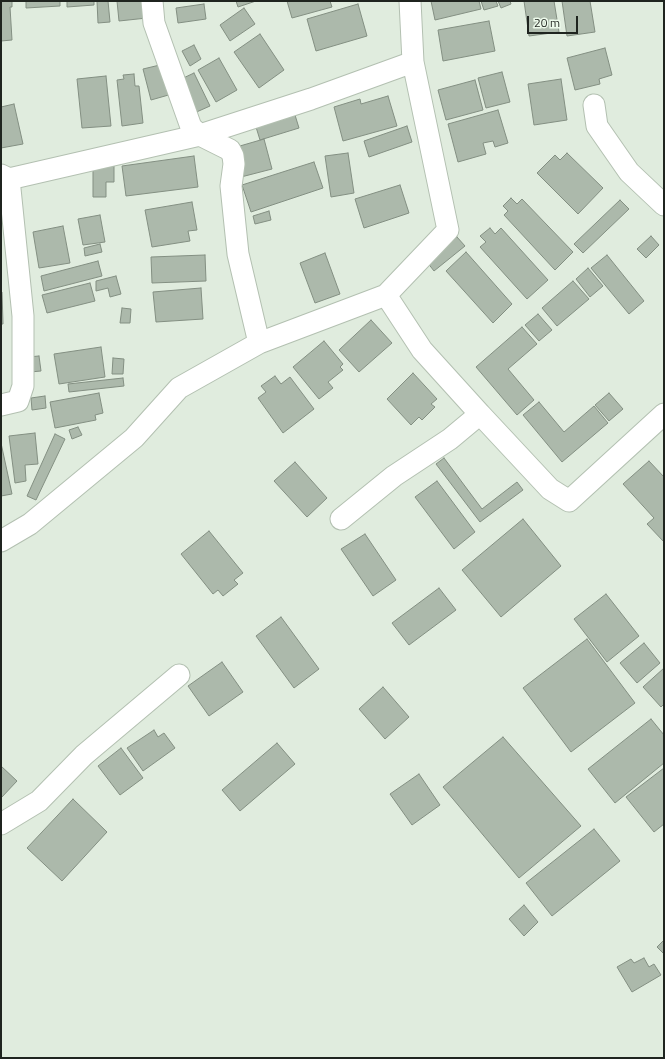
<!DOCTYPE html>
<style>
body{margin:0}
#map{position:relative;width:665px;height:1059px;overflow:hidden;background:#e0ecde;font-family:"Titillium Web",sans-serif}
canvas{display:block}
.frame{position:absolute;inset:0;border:2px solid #1f241f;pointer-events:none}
.scale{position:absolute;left:527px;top:16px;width:51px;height:18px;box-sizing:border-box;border:2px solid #1f241f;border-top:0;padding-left:5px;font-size:12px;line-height:14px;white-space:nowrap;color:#1f241f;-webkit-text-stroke:3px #edfaeb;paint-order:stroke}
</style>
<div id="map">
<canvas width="665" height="1059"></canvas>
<div class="frame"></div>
<div class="scale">20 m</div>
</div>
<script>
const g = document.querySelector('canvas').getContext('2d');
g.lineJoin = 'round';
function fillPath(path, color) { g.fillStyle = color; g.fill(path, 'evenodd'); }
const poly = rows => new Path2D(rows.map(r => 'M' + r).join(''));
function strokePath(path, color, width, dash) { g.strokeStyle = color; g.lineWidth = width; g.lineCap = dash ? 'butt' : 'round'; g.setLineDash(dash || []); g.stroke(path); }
const building = poly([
 [1,1,12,1,12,7,10,7,12,40,1,41,1,1],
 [26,1,60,1,60,6,26,8,26,1],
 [67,1,94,1,94,5,67,7,67,1],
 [97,1,108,1,110,22,98,23,97,1],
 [117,1,145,1,147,18,119,21,117,1],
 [236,1,256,1,238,7,236,1],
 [287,1,330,1,332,7,292,18,287,1],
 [431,1,479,1,481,9,435,20,431,1],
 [481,1,496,1,498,6,484,10,481,1],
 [498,1,510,1,511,4,501,8,498,1],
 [524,1,554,1,559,32,529,36,524,1],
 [562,1,590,1,595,32,567,36,562,1],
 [204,4,206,19,178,23,176,8,204,4],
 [358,4,367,36,316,51,307,19,358,4],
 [244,8,255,24,230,41,220,25,244,8],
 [489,21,495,51,443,61,438,30,489,21],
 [260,34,284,70,259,88,234,52,260,34],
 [194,45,201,59,190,66,182,51,194,45],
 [605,48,612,75,599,79,600,84,575,90,567,58,605,48],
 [219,58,237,90,216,102,198,70,219,58],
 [164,64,172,94,151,100,143,69,164,64],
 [502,72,510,102,486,108,478,78,502,72],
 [194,73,210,106,192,114,177,81,194,73],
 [134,74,135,86,139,86,143,123,122,126,117,80,124,79,123,75,134,74],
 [106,76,111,126,82,128,77,79,106,76],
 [561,79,567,120,534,125,528,84,561,79],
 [475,80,483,110,446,120,438,90,475,80],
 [388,96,397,126,343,141,334,107,360,99,361,104,388,96],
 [14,104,23,144,1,148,1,107,14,104],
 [498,110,508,143,495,147,493,141,483,143,486,154,458,162,448,124,498,110],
 [295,115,299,128,260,140,256,127,295,115],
 [407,126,412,142,369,157,364,141,407,126],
 [264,139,272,169,241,177,233,148,264,139],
 [348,153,354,193,331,197,325,156,348,153],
 [567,153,603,188,578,214,537,173,555,155,560,160,567,153],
 [194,156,198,187,126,196,122,166,194,156],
 [314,162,323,188,251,212,242,185,314,162],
 [93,165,114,165,114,182,106,182,106,197,93,197,93,165],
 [400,185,409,213,364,228,355,199,400,185],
 [511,198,517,204,522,199,573,252,555,270,504,215,508,211,503,206,511,198],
 [620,200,629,209,583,253,574,244,620,200],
 [192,202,197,230,188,231,190,241,152,247,145,210,192,202],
 [269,211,271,220,255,224,253,216,269,211],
 [100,215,105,242,83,245,78,219,100,215],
 [63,226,70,263,39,268,33,232,63,226],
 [490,228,495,234,501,228,548,280,527,299,480,247,486,242,480,236,490,228],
 [651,236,659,245,646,258,637,249,651,236],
 [457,237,465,246,434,271,427,262,457,237],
 [100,244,102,252,85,256,84,248,100,244],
 [466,252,512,304,493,323,446,271,466,252],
 [325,253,340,294,315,303,300,263,325,253],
 [205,255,206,281,152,283,151,257,205,255],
 [607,255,644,301,629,314,591,268,607,255],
 [98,261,102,276,44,291,41,276,98,261],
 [588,268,603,286,590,297,576,279,588,268],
 [116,276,121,294,110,297,108,288,96,291,96,281,116,276],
 [573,281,589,299,557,326,542,308,573,281],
 [90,283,95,301,47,313,42,295,90,283],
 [201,288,203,319,156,322,153,292,201,288],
 [1,292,2,292,3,324,1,324,1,292],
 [122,308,131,309,130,323,120,323,122,308],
 [538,314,552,330,539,341,525,325,538,314],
 [371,320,392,343,359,372,339,350,371,320],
 [522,327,537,344,508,369,534,400,517,415,476,367,522,327],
 [324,341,343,364,340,367,343,370,328,382,333,388,319,399,293,367,324,341],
 [101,347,105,377,59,384,54,354,101,347],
 [39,356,41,371,30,372,28,357,39,356],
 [113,358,124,359,123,374,112,374,113,358],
 [413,373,437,399,431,404,435,407,422,420,419,417,411,425,387,399,413,373],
 [275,376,281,384,290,377,314,409,283,433,258,398,266,392,261,386,275,376],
 [123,378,124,386,69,392,68,384,123,378],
 [99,393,103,413,95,415,96,420,55,428,50,402,99,393],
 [609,393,623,409,609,421,595,405,609,393],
 [45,396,46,408,32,410,31,398,45,396],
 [539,402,564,432,594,406,608,423,562,462,523,415,539,402],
 [78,427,82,435,72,439,69,430,78,427],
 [35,433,38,464,25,465,26,481,15,483,9,436,35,433],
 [55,434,65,439,36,500,27,496,55,434],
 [1,443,12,494,1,496,1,443],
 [444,458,482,509,517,482,523,490,480,522,436,464,444,458],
 [649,461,664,477,664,542,647,524,654,518,623,484,649,461],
 [295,462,327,498,307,517,274,481,295,462],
 [437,481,475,532,454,549,415,497,437,481],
 [523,519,561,566,501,617,462,570,523,519],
 [209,531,243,573,234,580,238,584,223,596,218,590,213,594,181,554,209,531],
 [365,534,396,580,373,596,341,549,365,534],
 [439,588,456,610,409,645,392,623,439,588],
 [606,594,639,636,607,662,574,619,606,594],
 [281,617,319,669,294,688,256,636,281,617],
 [587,639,635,703,571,752,523,688,587,639],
 [644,643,660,663,637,683,620,663,644,643],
 [222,662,243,692,209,716,188,686,222,662],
 [664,668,664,704,661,707,643,687,664,668],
 [383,687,409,717,385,739,359,709,383,687],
 [651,719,664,735,664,763,615,803,588,769,651,719],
 [154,730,158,737,164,733,175,748,143,771,127,748,154,730],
 [503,737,581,826,519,878,443,787,503,737],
 [277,743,295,764,240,811,222,790,277,743],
 [121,748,143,778,120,795,98,766,121,748],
 [1,766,17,781,1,798,1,766],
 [664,768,664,824,654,832,626,797,664,768],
 [419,774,440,805,412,825,390,794,419,774],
 [73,799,107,832,62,881,27,848,73,799],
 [594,829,620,861,552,916,526,883,594,829],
 [524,905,538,922,524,936,509,919,524,905],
 [664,940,664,954,657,947,664,940],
 [644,958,649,967,654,964,661,975,632,992,617,967,631,959,634,963,644,958]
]);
fillPath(building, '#acb9ab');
strokePath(building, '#838f82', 1);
const street = poly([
 [152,1,154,23,191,127,200,135,230,150,233,156,234,164,231,186,238,254,259,343],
 [594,105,597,126,629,172,664,205],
 [1,175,9,179,200,135,311,99,413,62],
 [386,295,448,230,413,62,410,1],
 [1,405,18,401,23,386,23,316,9,179],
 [480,414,550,489,569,501,664,414],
 [1,541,30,524,134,438,179,388,259,343,386,295,422,350,480,414,450,439,394,476,341,519],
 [1,824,39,801,84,755,179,675]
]);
strokePath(street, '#b3c0b1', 23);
strokePath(street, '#fff', 21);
</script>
